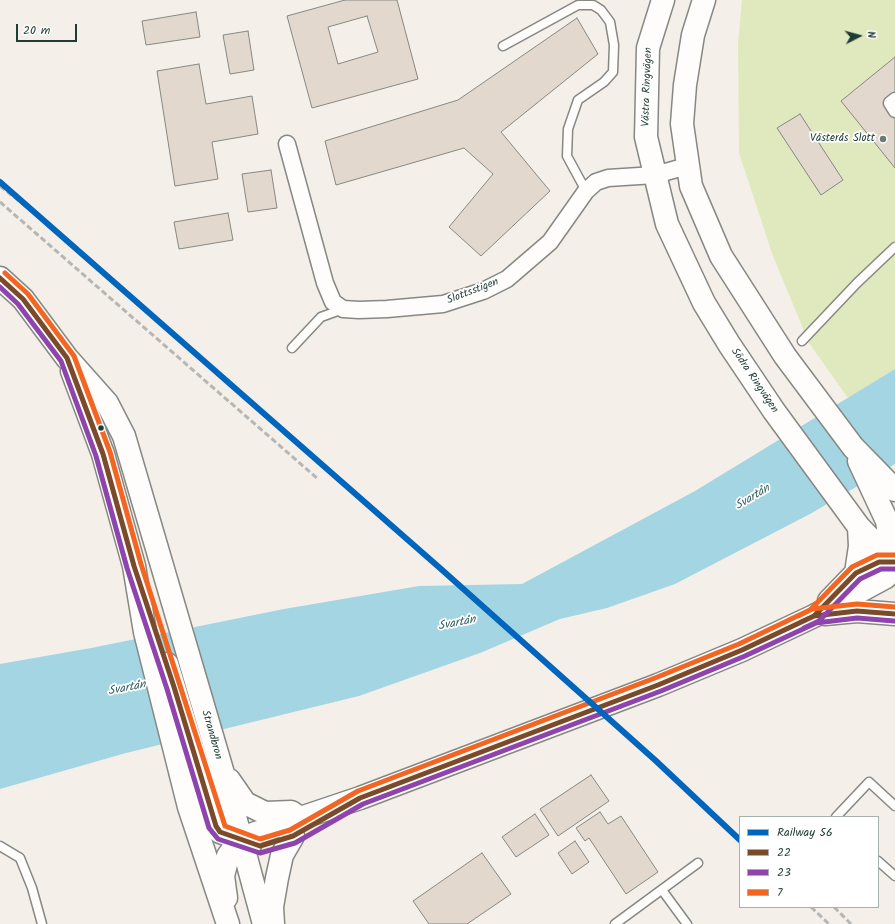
<!DOCTYPE html>
<meta charset="utf-8">
<style>
body{margin:0}
#map{position:relative;width:895px;height:924px;overflow:hidden;background:#f5efe9;font-family:Kalam,sans-serif}
canvas{display:block}
.legend{position:absolute;left:739px;top:816px;width:140px;height:92px;box-sizing:border-box;background:#fff;border:1px solid #a5b1ae;margin:0;padding:5px 7px;list-style:none;font-size:12px;color:#1f3d34}
.legend li{display:flex;align-items:center;gap:8px;height:20px}
.legend b{width:20px;border:1px solid #a5b1ae}
.north{position:absolute;left:839px;top:16px;width:40px;height:40px;-webkit-text-stroke:3px #fff;paint-order:stroke;rotate:84deg;font-size:11px;font-weight:700;line-height:16px;text-align:center;color:#1f3d34}
.north::after{content:'';display:block;margin:auto;width:14px;height:18px;background:#1f3d34;clip-path:polygon(50% 0,100% 100%,50% 72%,0 100%)}
.scale{position:absolute;left:16px;top:24px;width:61px;height:18px;box-sizing:border-box;border:2px solid #1f3d34;border-top:0;padding-left:5px;font-size:12px;line-height:14px;white-space:nowrap;color:#1f3d34;-webkit-text-stroke:3px #fff;paint-order:stroke}
</style>
<div id="map">
<canvas width="895" height="924"></canvas>
<ul class="legend">
<li><b style="height:5px;background:#0065bd"></b>Railway 56</li>
<li><b style="height:5px;background:#7a4b2a"></b>22</li>
<li><b style="height:5px;background:#8e44ad"></b>23</li>
<li><b style="height:5px;background:#f26522"></b>7</li>
</ul>
<div class="north">N</div>
<div class="scale">20 m</div>
</div>
<script>
const g = document.querySelector('canvas').getContext('2d');
g.lineJoin = 'round';
function fillPath(path, color) { g.fillStyle = color; g.fill(path, 'evenodd'); }
const poly = rows => new Path2D(rows.map(r => 'M' + r).join(''));
function strokePath(path, color, width, dash) { g.strokeStyle = color; g.lineWidth = width; g.lineCap = dash ? 'butt' : 'round'; g.setLineDash(dash || []); g.stroke(path); }
function drawText(font, color, halo, rows, align = 'center') {
  g.font = font + ' Kalam,sans-serif'; g.lineWidth = 3.5; g.setLineDash([]); g.textBaseline = 'middle'; g.strokeStyle = halo; g.fillStyle = color; for (const [text, x, y, turn = 0] of rows) {
    g.save(); g.translate(x, y); g.rotate((+turn || 0) * Math.PI / 180); g.textAlign = isNaN(turn) ? turn : align; if (halo) g.strokeText(text, 0, 0); g.fillText(text, 0, 0); g.restore();
  }
}
fillPath(poly([
 [742,0,895,0,895,369,848,398,809,343,773,256,739,153,738,44]
]), '#e0e9be');
fillPath(poly([
 [895,369,895,464,810,514,675,584,607,608,560,619,480,653,359,696,126,753,0,789,0,664,91,648,284,609,419,586,522,584,695,491]
]), '#a3d6e2');
const building = poly([
 [345,0,397,0,418,79,312,108,287,16,345,0],
 [367,16,378,52,338,64,328,27,367,16],
 [196,12,200,37,146,45,142,21,196,12],
 [577,18,598,54,501,132,550,191,481,256,449,227,493,174,464,148,336,185,325,141,458,100,577,18],
 [248,31,254,70,230,74,223,35,248,31],
 [895,57,895,168,841,101,895,57],
 [199,64,206,104,252,96,258,134,212,142,218,179,175,186,157,71,199,64],
 [800,114,843,180,821,195,777,128,800,114],
 [271,170,277,208,248,212,242,174,271,170],
 [228,213,233,240,179,249,174,222,228,213],
 [591,775,609,801,558,836,540,809,591,775],
 [600,812,608,824,621,816,658,872,626,894,589,838,585,841,576,828,600,812],
 [535,814,549,835,516,857,502,837,535,814],
 [575,841,589,862,572,874,558,853,575,841],
 [482,853,511,894,467,924,429,924,413,901,482,853]
]);
fillPath(building, '#e2d8ce');
strokePath(building, '#858883', 1);
const service = poly([
 [503,46,578,5,593,5,601,10,610,22,614,45,613,72,604,82,578,100,568,129,567,156,586,191],
 [802,341,857,283,895,247],
 [292,348,321,317,343,309],
 [836,817,869,782,895,806],
 [0,846,20,858,32,888,42,924],
 [878,861,895,876],
 [662,890,687,924],
 [615,924,698,863]
]);
const pedestrian = poly([
 [895,99,890,103,895,111]
]);
const minor = poly([
 [287,144,325,283,333,302,343,309,359,310,387,309,443,304,483,291,507,279,550,242,586,191,596,182,608,178,655,175,687,166]
]);
const secondary = poly([
 [663,0,648,48,646,137,667,224,704,303,729,344,774,411,859,527,895,564],
 [704,0,693,35,685,85,682,124,691,186,721,256,785,356,853,447,895,490],
 [0,278,23,299,67,358,107,403,124,436,227,787,264,924],
 [72,371,103,454,134,566,145,632,189,807,228,924],
 [859,461,887,521,893,561],
 [856,573,860,546,859,527],
 [829,601,856,573,879,562,895,562],
 [825,614,857,611,895,614],
 [167,664,217,829,220,832,251,843],
 [229,780,245,803,265,813,291,812,297,816],
 [241,838,360,798,658,685,742,650,814,616,886,577,893,561],
 [226,898,223,876,228,856,241,838],
 [273,924,272,907,277,878,282,855,293,836]
]);
strokePath(service, '#858883', 11);
strokePath(pedestrian, '#858883', 15);
strokePath(minor, '#858883', 19);
strokePath(secondary, '#858883', 25);
strokePath(service, '#fefdfc', 8);
strokePath(pedestrian, '#fefdfc', 12);
strokePath(minor, '#fefdfc', 16);
strokePath(secondary, '#fefdfc', 22);
strokePath(poly([
 [0,186,34,213],
 [0,202,318,479],
 [811,907,829,924],
 [834,907,851,924]
]), '#b4b7b5', 3, [6, 3]);
strokePath(poly([
 [0,278,23,299,67,358,103,454,134,566,174,687,216,826,220,832,260,846,293,836,360,798,658,685,742,650,814,616,857,611,895,614],
 [801,622,814,616,856,573,879,562,895,562]
]), '#7a4b2a', 5);
strokePath(poly([
 [0,287,18,304,61,361,96,456,127,568,167,689,209,828,218,839,260,853,295,843,363,804,661,691,745,656,816,623,857,618,894,621],
 [804,628,819,621,860,579,881,569,895,569]
]), '#8e44ad', 5);
strokePath(poly([
 [5,273,28,294,74,356,110,452,141,564,225,826,260,839,290,830,358,791,655,678,739,644,812,609,857,604,895,607],
 [798,616,810,610,852,567,877,555,895,555]
]), '#f26522', 5);
strokePath(poly([
 [0,182,441,569,655,760,740,840]
]), '#0065bd', 6);
for (const [x, y, r, color] of [
 [883,139,4,"#6a7b73"],
 [101,428,3.5,"#1f3d34"]
]) { const dot = new Path2D(); dot.arc(x, y, r, 0, 2 * Math.PI); g.fillStyle = color; g.fill(dot); strokePath(dot, '#fff', 1.5); }
drawText('11px', '#1f3d34', '#fff', [
 ["Västra Ringvägen",648,87,-88],
 ["Slottsstigen",473,292,-21],
 ["Södra Ringvägen",754,381,56],
 ["Strandbron",211,735,74]
]);
drawText('11px', '#1f3d34', '#fff', [
 ["Västerås Slott",875,139]
], 'right');
drawText('italic 12px', '#37605f', '#fff', [
 ["Svartån",753,498,-31],
 ["Svartån",457,624,-11],
 ["Svartån",127,689,-11]
]);
</script>
